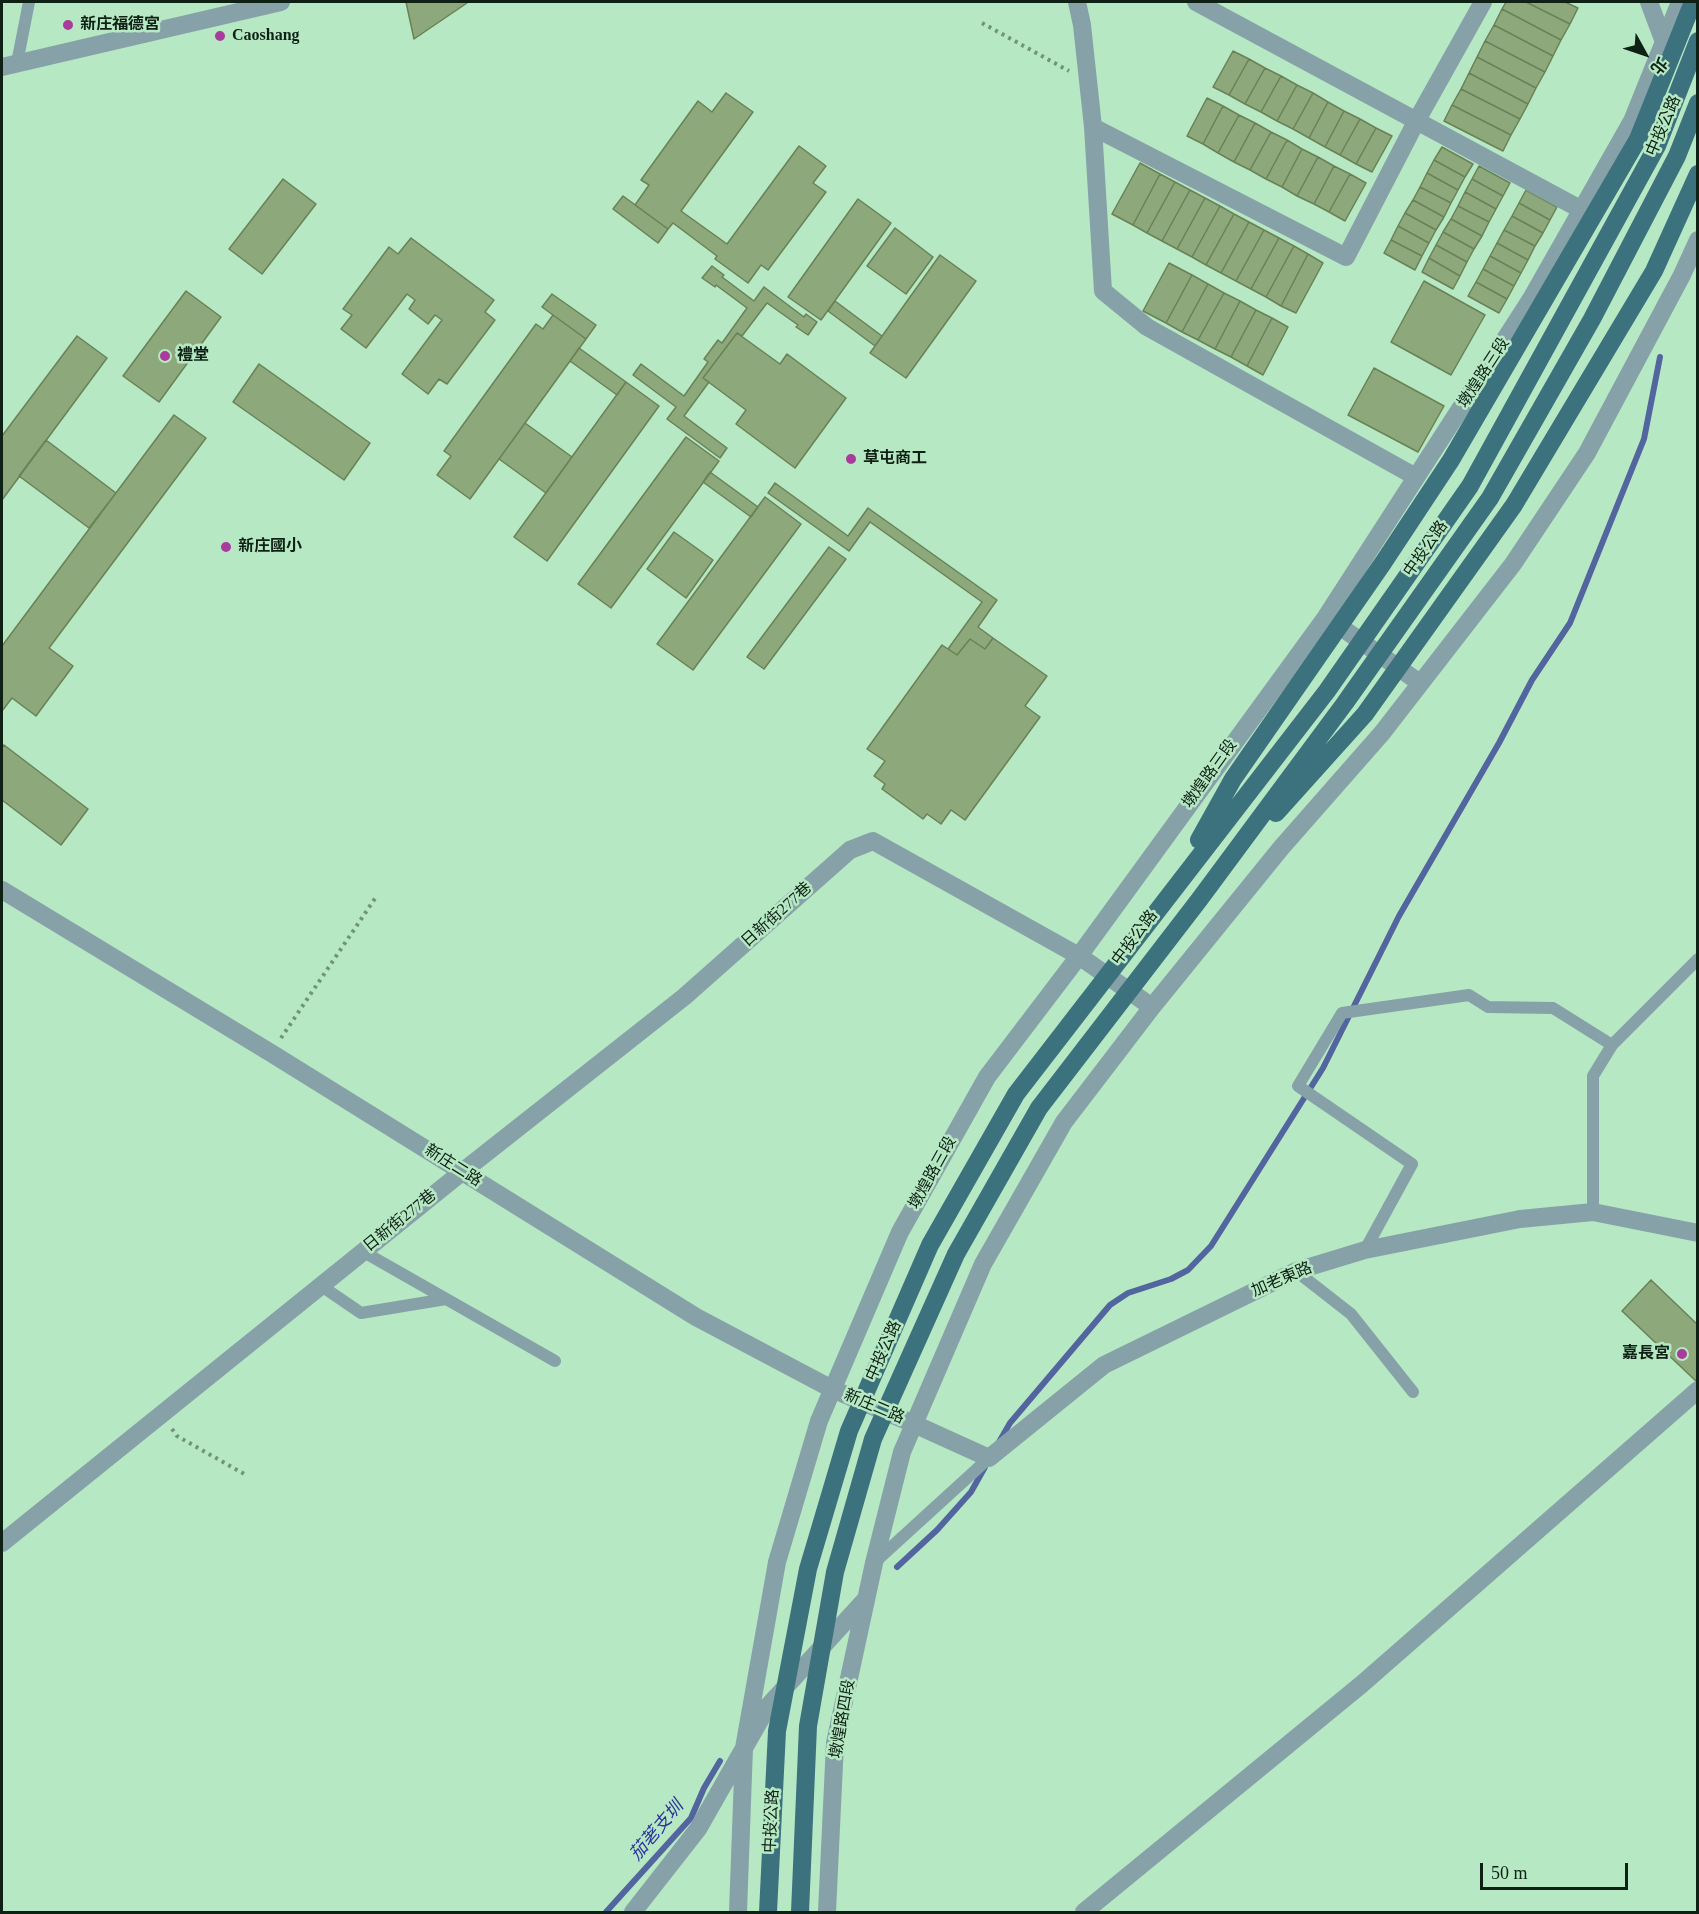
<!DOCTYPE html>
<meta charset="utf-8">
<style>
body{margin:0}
#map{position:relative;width:1699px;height:1914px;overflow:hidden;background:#b7e8c4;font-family:"Times New Roman","Noto Sans TC",serif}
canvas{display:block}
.frame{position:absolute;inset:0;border:3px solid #0e2114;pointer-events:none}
.north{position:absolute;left:1615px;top:24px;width:60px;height:60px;-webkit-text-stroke:4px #b7e8c4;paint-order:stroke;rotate:130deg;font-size:16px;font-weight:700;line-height:24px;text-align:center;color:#0e2114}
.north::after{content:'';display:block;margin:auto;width:21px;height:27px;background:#0e2114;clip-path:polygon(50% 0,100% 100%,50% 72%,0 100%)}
.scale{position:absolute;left:1480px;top:1863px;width:148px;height:27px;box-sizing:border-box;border:3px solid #0e2114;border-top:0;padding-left:8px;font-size:18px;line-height:21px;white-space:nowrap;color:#0e2114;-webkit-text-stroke:4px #b7e8c4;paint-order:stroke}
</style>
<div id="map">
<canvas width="1699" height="1914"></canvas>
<div class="frame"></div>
<div class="north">北</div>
<div class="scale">50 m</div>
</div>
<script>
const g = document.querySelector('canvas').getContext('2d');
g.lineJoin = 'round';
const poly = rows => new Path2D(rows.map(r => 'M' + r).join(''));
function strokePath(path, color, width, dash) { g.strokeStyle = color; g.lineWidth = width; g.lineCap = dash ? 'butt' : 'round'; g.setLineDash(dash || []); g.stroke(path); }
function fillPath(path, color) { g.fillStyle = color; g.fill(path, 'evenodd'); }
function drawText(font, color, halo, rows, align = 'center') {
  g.font = font + ' "Times New Roman","Noto Sans TC",serif'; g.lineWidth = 5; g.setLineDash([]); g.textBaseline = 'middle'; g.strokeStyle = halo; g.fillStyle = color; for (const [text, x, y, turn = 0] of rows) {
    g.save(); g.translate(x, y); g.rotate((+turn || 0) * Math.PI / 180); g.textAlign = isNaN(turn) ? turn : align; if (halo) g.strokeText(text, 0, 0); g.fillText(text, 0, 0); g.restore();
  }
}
strokePath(poly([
 [999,1442,1010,1423,1110,1305,1128,1293,1171,1279,1188,1270,1211,1246,1323,1068,1399,916,1499,743,1532,680,1570,623,1644,439,1660,357],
 [897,1567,937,1530,971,1492,985,1467],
 [606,1912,691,1818,704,1788,720,1761]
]), '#53659e', 6);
const building = poly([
 [406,2,467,2,467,3,414,39,406,2],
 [1506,2,1526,2,1570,24,1561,40,1502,9,1506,2],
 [1526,2,1565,2,1578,8,1570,24,1526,2],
 [1502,9,1561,40,1553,56,1494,25,1502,9],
 [1494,25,1553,56,1545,72,1485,41,1494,25],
 [1485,41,1545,72,1536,88,1477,57,1485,41],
 [1233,51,1249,59,1229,95,1213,87,1233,51],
 [1477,57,1536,88,1528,104,1469,73,1477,57],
 [1249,59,1265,68,1245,104,1229,95,1249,59],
 [1265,68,1281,76,1261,112,1245,104,1265,68],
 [1469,73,1528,104,1520,119,1461,89,1469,73],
 [1281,76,1297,85,1277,121,1261,112,1281,76],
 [1297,85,1313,93,1293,129,1277,121,1297,85],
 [1461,89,1520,119,1511,135,1452,105,1461,89],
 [726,93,753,112,681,211,727,244,799,146,826,166,813,183,826,192,768,270,761,265,748,283,715,259,717,256,673,223,668,229,635,205,649,185,641,180,698,101,712,112,726,93],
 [1313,93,1328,102,1309,138,1293,129,1313,93],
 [1207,98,1223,106,1203,144,1187,136,1207,98],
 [1328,102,1344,111,1325,147,1309,138,1328,102],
 [1452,105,1511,135,1503,151,1444,121,1452,105],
 [1223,106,1239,115,1218,153,1203,144,1223,106],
 [1344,111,1360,119,1340,155,1325,147,1344,111],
 [1239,115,1255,123,1234,162,1218,153,1239,115],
 [1360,119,1376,128,1356,164,1340,155,1360,119],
 [1255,123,1271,132,1250,170,1234,162,1255,123],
 [1376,128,1392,136,1372,172,1356,164,1376,128],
 [1271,132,1287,140,1266,179,1250,170,1271,132],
 [1287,140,1302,149,1282,187,1266,179,1287,140],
 [1442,147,1473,164,1465,177,1434,160,1442,147],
 [1302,149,1318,157,1297,196,1282,187,1302,149],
 [1318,157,1334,166,1314,204,1297,196,1318,157],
 [1434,160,1465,177,1458,190,1427,173,1434,160],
 [1140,163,1160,174,1133,225,1112,214,1140,163],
 [1334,166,1350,174,1329,212,1314,204,1334,166],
 [1479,166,1510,183,1503,196,1472,179,1479,166],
 [1427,173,1458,190,1451,203,1420,187,1427,173],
 [1160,174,1175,182,1147,233,1133,225,1160,174],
 [1350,174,1366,183,1345,221,1329,212,1350,174],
 [283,179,316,204,262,274,229,249,283,179],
 [1472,179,1503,196,1496,209,1465,192,1472,179],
 [1175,182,1190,190,1162,241,1147,233,1175,182],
 [1420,187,1451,203,1444,217,1413,200,1420,187],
 [1190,190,1205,198,1177,249,1162,241,1190,190],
 [1526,190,1557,207,1550,220,1519,203,1526,190],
 [1465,192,1496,209,1489,222,1458,206,1465,192],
 [623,196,668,229,658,243,613,209,623,196],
 [1205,198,1220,206,1192,257,1177,249,1205,198],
 [858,199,891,223,821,320,788,297,858,199],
 [1413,200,1444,217,1436,230,1405,213,1413,200],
 [1519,203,1550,220,1543,233,1512,216,1519,203],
 [1220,206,1234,214,1206,265,1192,257,1220,206],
 [1458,206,1489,222,1482,236,1451,219,1458,206],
 [1405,213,1436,230,1429,243,1398,226,1405,213],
 [1234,214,1249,222,1221,273,1206,265,1234,214],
 [1512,216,1543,233,1535,246,1504,230,1512,216],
 [1451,219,1482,236,1474,249,1443,232,1451,219],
 [1249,222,1264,230,1236,281,1221,273,1249,222],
 [1398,226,1429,243,1422,256,1391,240,1398,226],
 [895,228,933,257,906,294,867,266,895,228],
 [1264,230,1279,238,1251,289,1236,281,1264,230],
 [1504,230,1535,246,1528,260,1497,243,1504,230],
 [1443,232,1474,249,1467,262,1436,245,1443,232],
 [411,238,494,300,485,312,495,320,447,384,439,379,428,394,402,374,442,320,435,315,428,324,409,309,415,300,407,294,366,348,341,329,352,315,343,309,389,247,398,254,411,238],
 [1279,238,1294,246,1266,297,1251,289,1279,238],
 [1391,240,1422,256,1415,270,1384,253,1391,240],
 [1497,243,1528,260,1521,273,1490,256,1497,243],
 [1436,245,1467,262,1460,276,1429,258,1436,245],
 [1294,246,1308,254,1281,306,1266,297,1294,246],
 [1308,254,1323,263,1296,313,1281,306,1308,254],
 [940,255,976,281,906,378,870,353,940,255],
 [1490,256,1521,273,1514,286,1483,269,1490,256],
 [1429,258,1460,276,1453,289,1422,272,1429,258],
 [1169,263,1192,275,1166,323,1143,311,1169,263],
 [712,266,724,275,722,277,754,301,764,287,804,317,806,314,817,322,808,335,796,327,798,325,767,303,742,336,737,333,703,378,709,382,684,416,727,448,720,458,667,419,676,407,633,375,641,364,684,396,708,362,704,359,718,340,722,343,747,308,716,285,715,287,702,278,712,266],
 [1483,269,1514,286,1507,299,1476,282,1483,269],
 [1192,275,1208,284,1182,332,1166,323,1192,275],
 [1424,281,1485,315,1451,375,1391,342,1424,281],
 [1476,282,1507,299,1499,313,1468,296,1476,282],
 [1208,284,1224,293,1198,340,1182,332,1208,284],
 [186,291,221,317,159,402,123,376,186,291],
 [1224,293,1240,301,1215,349,1198,340,1224,293],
 [552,294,596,325,586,339,542,307,552,294],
 [835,301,882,336,875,346,828,311,835,301],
 [1240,301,1256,310,1231,357,1215,349,1240,301],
 [1256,310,1272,318,1247,366,1231,357,1256,310],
 [553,315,586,339,470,499,437,475,451,456,444,451,536,324,543,329,553,315],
 [1272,318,1288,327,1263,375,1247,366,1272,318],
 [737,333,780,364,787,354,846,398,795,468,736,424,746,410,703,378,737,333],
 [77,336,107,358,2,500,2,436,77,336],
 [579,348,626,382,617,395,570,361,579,348],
 [259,364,370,443,344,480,233,402,259,364],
 [1374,368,1444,406,1418,452,1348,415,1374,368],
 [626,382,659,406,547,561,514,537,626,382],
 [174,415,206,438,49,648,73,666,36,716,12,698,2,711,2,646,174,415],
 [525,423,572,457,546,493,499,459,525,423],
 [686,437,719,461,611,608,578,584,686,437],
 [46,440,116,493,89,528,19,476,46,440],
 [710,472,758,507,751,517,703,482,710,472],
 [775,483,848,536,868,508,997,600,978,627,993,638,985,649,970,639,957,655,948,649,982,602,870,522,849,551,768,493,775,483],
 [765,497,801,524,693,670,657,644,765,497],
 [674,532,713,560,686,598,647,569,674,532],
 [829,547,846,559,764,669,747,657,829,547],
 [993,638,1047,676,1025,706,1040,717,965,820,951,810,941,824,927,814,923,819,882,789,885,784,874,776,885,761,867,749,942,645,957,655,970,639,985,649,993,638],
 [4,745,88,809,61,845,2,800,2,748,4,745],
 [1651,1280,1698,1325,1698,1383,1622,1311,1651,1280]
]);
fillPath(building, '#8da87a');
strokePath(building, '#688256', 1.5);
strokePath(poly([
 [982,23,1069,71],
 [281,1038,376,897],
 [172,1429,177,1436,246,1475]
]), '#70947a', 4, [3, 4.5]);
strokePath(poly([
 [17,63,29,2],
 [1593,1212,1593,1076,1612,1045,1698,959],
 [1365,1250,1412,1164,1298,1086,1342,1013,1469,995,1488,1007,1553,1008,1612,1045],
 [362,1251,555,1361],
 [1296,1271,1351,1314,1413,1392],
 [320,1285,361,1313,446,1299],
 [875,1562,989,1458]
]), '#86a2a8', 12);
strokePath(poly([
 [1077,2,1082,25,1093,127,1103,291,1147,327,1416,477],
 [1196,2,1582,210],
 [1649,2,1664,42],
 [1093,127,1346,257,1417,120,1483,2],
 [1328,618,1420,683],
 [914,1424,989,1458,1104,1365,1296,1271,1365,1250,1520,1219,1593,1212,1698,1233],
 [2,1543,462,1172,684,997,850,850,873,841,1079,956,1152,1007],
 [633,1912,698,1829,768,1706,865,1600],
 [738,1912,744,1748,777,1562,819,1421,900,1232,987,1077,1079,956,1326,617,1531,299,1632,121,1680,2],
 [827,1912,835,1743,874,1563,902,1452,983,1264,1064,1122,1152,1007,1281,848,1382,733,1513,564,1587,453,1682,275,1698,240],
 [1084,1912,1362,1684,1698,1390]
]), '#86a2a8', 18);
strokePath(poly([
 [2,67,281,2],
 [2,890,271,1053,696,1317,832,1389,914,1424]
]), '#86a2a8', 18);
strokePath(poly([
 [1276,813,1365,714,1514,505,1654,271,1698,174],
 [1199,840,1233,779,1383,563,1451,460,1638,139,1693,2],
 [768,1912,777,1731,808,1569,849,1431,930,1245,1016,1094,1327,691,1470,486,1657,146,1698,41],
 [800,1912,808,1726,835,1572,873,1439,956,1254,1039,1108,1199,900,1345,703,1490,498,1592,319,1677,156,1698,103]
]), '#3c727e', 18);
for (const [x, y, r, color] of [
 [68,25,6,"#a83b9b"],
 [220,36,6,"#a83b9b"],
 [165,356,6,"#a83b9b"],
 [851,459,6,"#a83b9b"],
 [226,547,6,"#a83b9b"],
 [1682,1354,6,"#a83b9b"]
]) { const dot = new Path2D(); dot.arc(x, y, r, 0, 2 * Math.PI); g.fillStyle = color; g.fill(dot); strokePath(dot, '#b7e8c4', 2); }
drawText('bold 16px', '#0e2114', '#b7e8c4', [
 ["新庄福德宮",80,25],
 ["Caoshang",232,36],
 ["禮堂",177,356],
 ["草屯商工",863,459],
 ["新庄國小",238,547],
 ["嘉長宮",1670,1354,"right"]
], 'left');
drawText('16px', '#0e2114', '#b7e8c4', [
 ["中投公路",1664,126,-67],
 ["墩煌路三段",1484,373,-57],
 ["中投公路",1426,549,-55],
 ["墩煌路三段",1210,774,-54],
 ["日新街277巷",777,915,-42],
 ["中投公路",1135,938,-53],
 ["新庄二路",453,1166,32],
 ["墩煌路三段",933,1173,-61],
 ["日新街277巷",400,1221,-39],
 ["加老東路",1282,1280,-23],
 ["中投公路",884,1351,-66],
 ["新庄二路",874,1407,23],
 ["墩煌路四段",843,1719,-80],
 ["中投公路",772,1821,-87]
]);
drawText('italic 18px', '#2e359b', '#b7e8c4', [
 ["茄荖支圳",657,1831,-50]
]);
</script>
